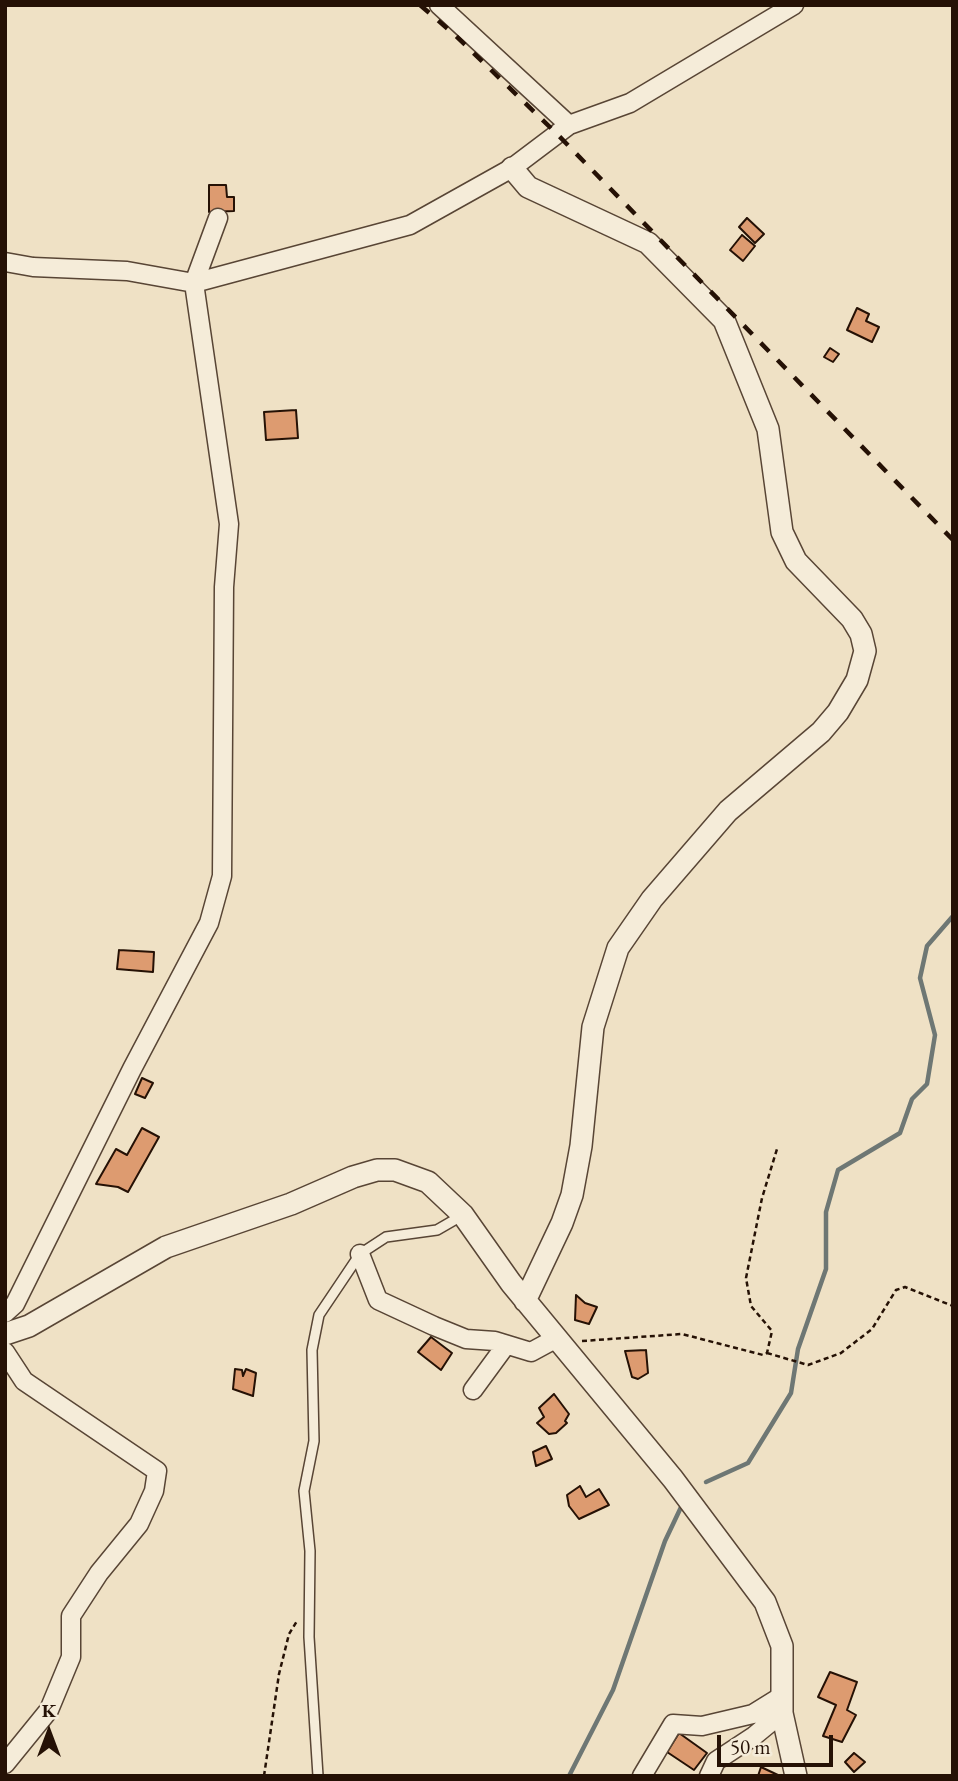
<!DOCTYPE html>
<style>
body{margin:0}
#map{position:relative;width:958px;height:1781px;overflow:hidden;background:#efe1c5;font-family:"EB Garamond",serif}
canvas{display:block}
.frame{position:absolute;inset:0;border:7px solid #251105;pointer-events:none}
.north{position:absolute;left:14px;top:1697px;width:70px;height:70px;-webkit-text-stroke:5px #f5ecd9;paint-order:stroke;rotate:0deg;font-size:19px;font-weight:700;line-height:28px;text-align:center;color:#251105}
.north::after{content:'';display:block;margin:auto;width:24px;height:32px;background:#251105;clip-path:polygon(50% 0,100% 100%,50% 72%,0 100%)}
.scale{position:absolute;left:717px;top:1735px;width:116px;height:32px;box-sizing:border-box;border:4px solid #251105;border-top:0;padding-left:9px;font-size:21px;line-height:24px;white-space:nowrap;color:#251105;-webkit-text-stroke:5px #f5ecd9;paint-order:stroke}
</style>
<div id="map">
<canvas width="958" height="1781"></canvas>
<div class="frame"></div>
<div class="north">K</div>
<div class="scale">50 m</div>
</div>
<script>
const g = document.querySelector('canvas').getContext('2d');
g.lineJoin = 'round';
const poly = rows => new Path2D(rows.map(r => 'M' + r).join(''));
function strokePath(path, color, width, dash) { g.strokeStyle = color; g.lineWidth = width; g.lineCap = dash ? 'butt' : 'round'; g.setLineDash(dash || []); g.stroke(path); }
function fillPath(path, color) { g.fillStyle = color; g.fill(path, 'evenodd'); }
strokePath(poly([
 [706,1482,748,1463,791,1393,798,1349,826,1269,826,1212,838,1170,900,1133,912,1099,927,1084,935,1035,920,978,927,946,953,916],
 [569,1776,613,1690,665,1541,683,1503]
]), '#6e7774', 4.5);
const building = poly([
 [209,185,226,185,227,197,234,197,234,211,209,212,209,185],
 [747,218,764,234,755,243,739,227,747,218],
 [742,235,755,246,743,261,730,250,742,235],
 [857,308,869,314,866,321,879,327,872,342,847,330,857,308],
 [830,348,839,354,833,362,824,357,830,348],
 [296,410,298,438,266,440,264,412,296,410],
 [119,950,154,952,153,972,117,969,119,950],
 [142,1078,153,1083,145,1098,135,1094,142,1078],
 [142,1128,159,1137,128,1192,118,1187,96,1184,116,1149,127,1155,142,1128],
 [576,1295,585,1303,597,1307,589,1324,575,1320,576,1295],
 [431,1337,452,1353,441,1370,418,1352,431,1337],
 [646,1350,648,1373,638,1379,632,1377,625,1351,646,1350],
 [235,1369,242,1370,243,1376,246,1369,256,1373,253,1396,233,1389,235,1369],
 [554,1394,569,1414,565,1421,567,1423,556,1433,549,1434,537,1423,544,1417,539,1408,554,1394],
 [546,1446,552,1459,536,1466,533,1452,546,1446],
 [580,1486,586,1497,599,1489,609,1505,579,1519,569,1506,567,1495,580,1486],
 [830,1672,857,1682,847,1710,856,1715,842,1742,823,1736,836,1705,818,1697,830,1672],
 [679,1733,707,1753,694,1770,667,1752,679,1733],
 [854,1753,865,1762,854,1772,845,1762,854,1753],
 [761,1767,780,1776,758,1776,761,1767]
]);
fillPath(building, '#dd9b70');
strokePath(building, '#251105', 2);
const service = poly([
 [318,1776,309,1637,310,1551,304,1491,314,1441,312,1350,319,1315,360,1254,386,1237,437,1230,463,1215]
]);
const minor = poly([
 [439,5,569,125],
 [5,262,33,267,127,271,194,283,410,225,512,168,569,125,630,103,794,5],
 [360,1254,378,1300,434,1326,466,1339,495,1341,531,1352,555,1339],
 [5,1313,15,1304,132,1069,209,923,222,876,224,587,229,524,194,283,218,218],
 [5,1352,24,1381,157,1471,154,1491,139,1524,99,1573,71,1616,71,1657,49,1710,5,1764],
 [473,1390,506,1345],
 [642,1776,673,1724,702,1726,753,1714,782,1696],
 [709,1776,716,1761,754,1736,782,1713]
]);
const tertiary = poly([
 [512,168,528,187,648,243,724,320,768,429,782,532,796,561,852,619,861,634,865,651,857,680,838,712,821,732,728,811,652,899,618,948,593,1027,581,1146,572,1195,562,1223,525,1301],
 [5,1334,29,1326,166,1247,291,1204,353,1177,377,1170,395,1170,428,1182,463,1215,511,1283,673,1479,765,1602,782,1646,782,1713,796,1776]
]);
strokePath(service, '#584535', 12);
strokePath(minor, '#584535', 21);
strokePath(tertiary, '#584535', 24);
strokePath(poly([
 [582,1341,682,1334,763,1355,767,1353,772,1331,751,1306,746,1278,762,1198,777,1149],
 [767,1353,808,1365,841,1353,872,1329,896,1290,905,1287,953,1306],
 [264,1776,279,1674,289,1634,297,1621]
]), '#251105', 2.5, [5, 3.5]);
strokePath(service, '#f5ecd9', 9);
strokePath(minor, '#f5ecd9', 18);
strokePath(tertiary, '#f5ecd9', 21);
strokePath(poly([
 [420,5,455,35,557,134,953,540]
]), '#251105', 4.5, [12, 12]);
</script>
